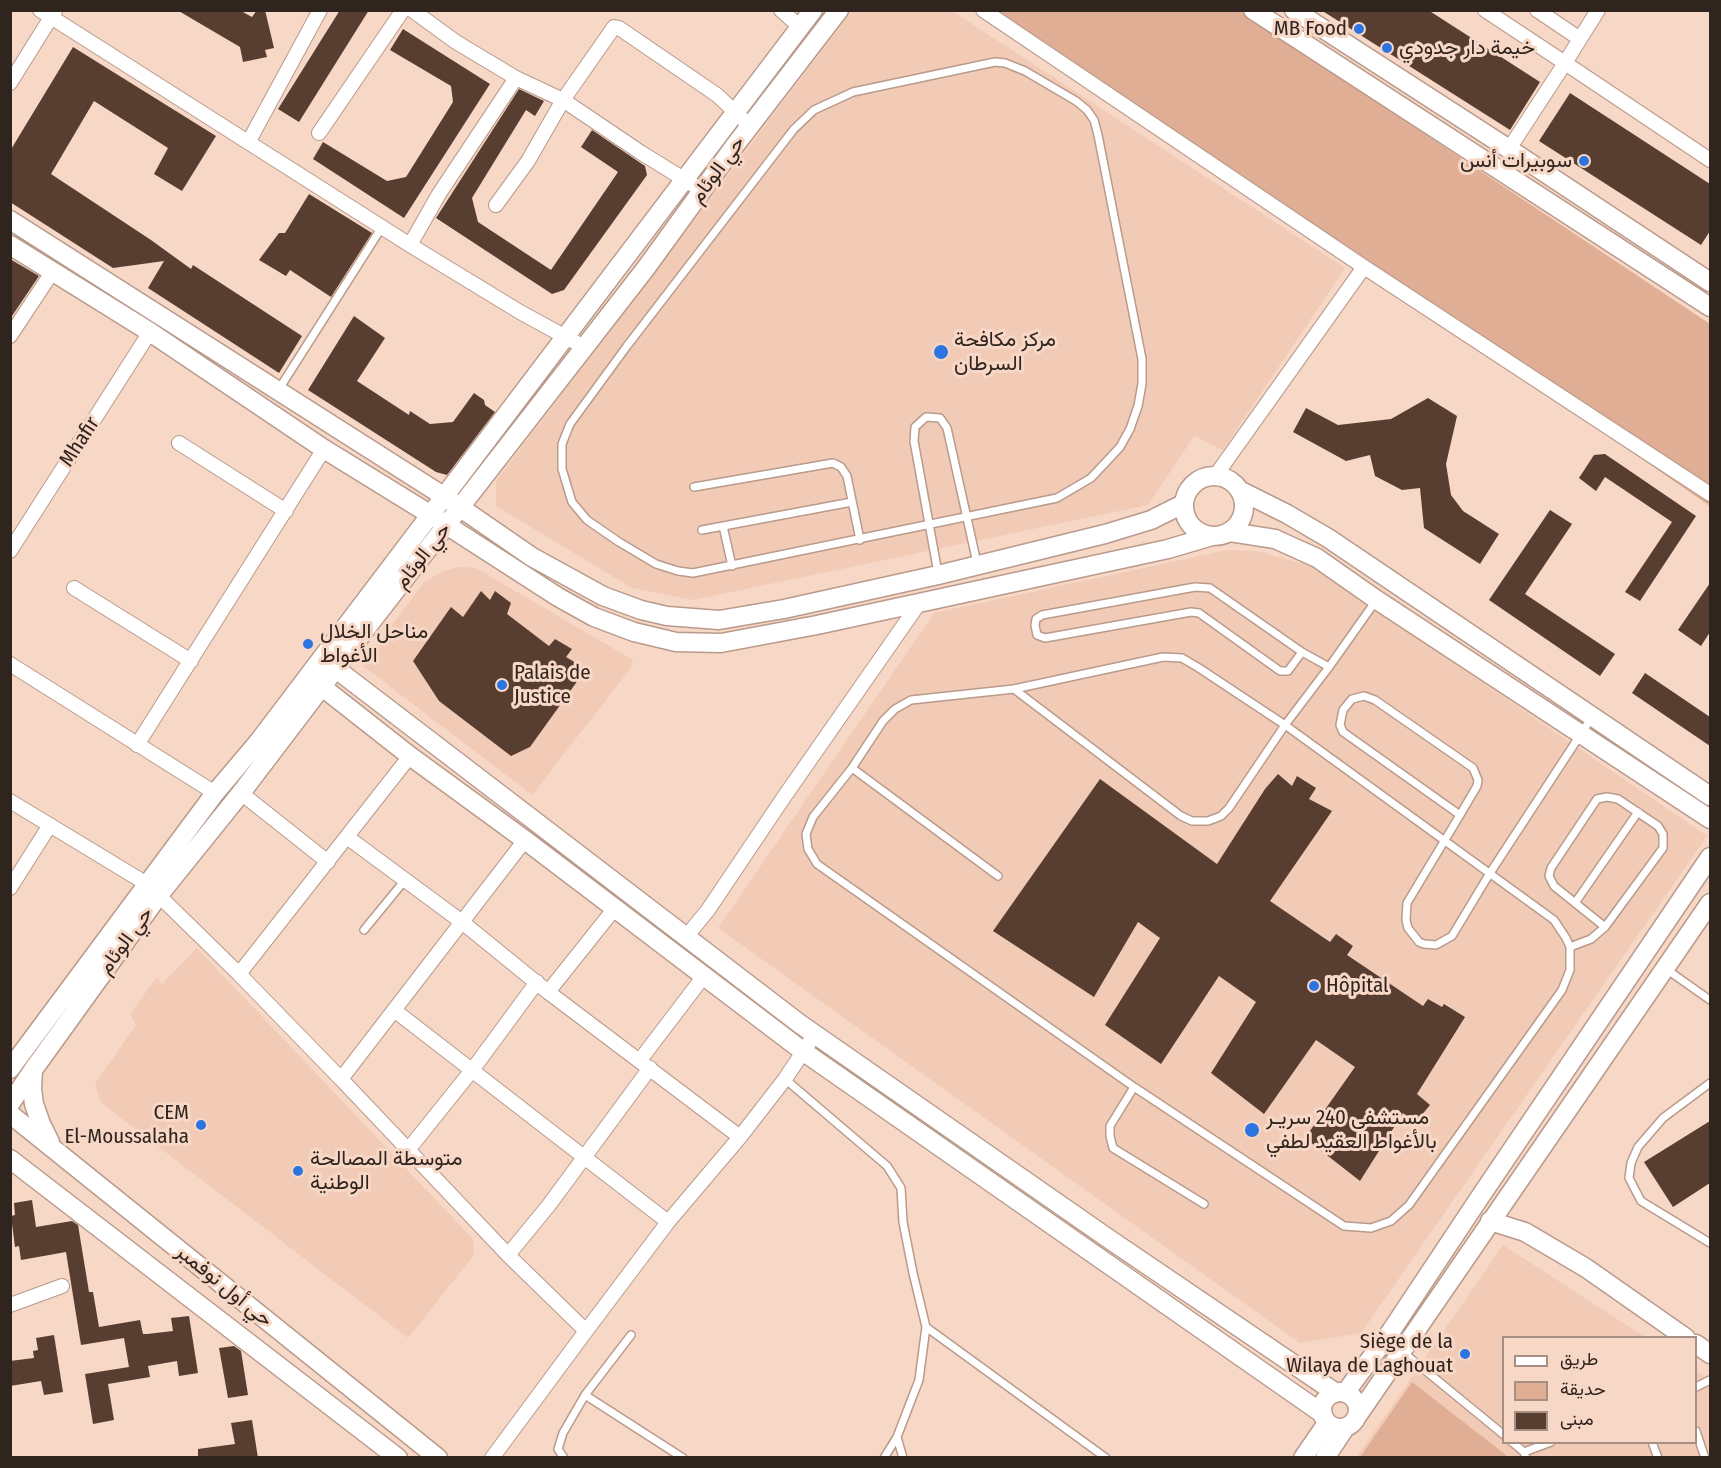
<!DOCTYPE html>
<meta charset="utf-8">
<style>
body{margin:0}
#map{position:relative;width:1721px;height:1468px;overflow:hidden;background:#f7d7c6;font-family:"Fira Sans Condensed",Vazirmatn,sans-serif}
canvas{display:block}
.frame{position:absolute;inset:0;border:12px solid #30241e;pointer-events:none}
.legend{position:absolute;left:1502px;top:1336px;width:195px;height:108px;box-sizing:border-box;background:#f7d7c6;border:2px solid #a78f83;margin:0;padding:8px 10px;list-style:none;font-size:18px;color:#30241e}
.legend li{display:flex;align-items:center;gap:12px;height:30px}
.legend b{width:30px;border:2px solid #a78f83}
</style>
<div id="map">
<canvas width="1721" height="1468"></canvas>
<div class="frame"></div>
<ul class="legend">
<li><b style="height:8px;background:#fff"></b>طريق</li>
<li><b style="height:16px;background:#dfae94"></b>حديقة</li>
<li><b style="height:16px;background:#583e31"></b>مبنى</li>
</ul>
</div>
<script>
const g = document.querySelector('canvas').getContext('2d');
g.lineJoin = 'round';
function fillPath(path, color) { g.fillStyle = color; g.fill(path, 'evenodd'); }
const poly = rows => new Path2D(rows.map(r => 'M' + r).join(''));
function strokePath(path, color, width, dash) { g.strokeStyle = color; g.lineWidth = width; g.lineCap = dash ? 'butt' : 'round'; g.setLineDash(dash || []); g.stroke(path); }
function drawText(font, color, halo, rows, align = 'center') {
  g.font = font + ' "Fira Sans Condensed",Vazirmatn,sans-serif'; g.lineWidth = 6; g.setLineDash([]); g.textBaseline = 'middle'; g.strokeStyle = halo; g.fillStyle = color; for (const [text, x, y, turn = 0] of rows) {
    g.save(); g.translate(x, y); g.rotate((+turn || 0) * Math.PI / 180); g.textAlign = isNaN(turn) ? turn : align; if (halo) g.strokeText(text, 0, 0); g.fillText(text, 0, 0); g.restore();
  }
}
fillPath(poly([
 [852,11,952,11,1345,268,1223,450,1194,436,1148,505,693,600,632,588,496,506,496,481],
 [1227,550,1256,551,1312,566,1707,836,1361,1333,1300,1343,718,928,934,613],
 [459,567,476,568,633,660,631,668,532,795,362,665,424,582,446,570],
 [197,948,473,1239,474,1255,408,1338,100,1102,95,1084,136,1025,130,1014,157,977,162,984],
 [1503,1245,1645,1337,1504,1338,1504,1442,1696,1442,1696,1371,1710,1380,1710,1457,1356,1458]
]), '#f2cbb7');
fillPath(poly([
 [993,11,1240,11,1710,324,1710,506],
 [1412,1382,1506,1455,1506,1457,1360,1457]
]), '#dfae94');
fillPath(poly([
 [177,10,239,10,252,17,257,10,265,10,274,48,265,50,267,57,243,62,240,47],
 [340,10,369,10,299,122,278,109],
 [1321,10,1428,10,1540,82,1510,130],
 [403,29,490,84,404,218,313,159,323,142,387,181,406,177,453,102,451,86,390,50],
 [73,47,216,136,182,191,154,174,168,148,94,101,51,174,151,240,191,269,193,265,302,336,279,373,148,288,164,261,113,268,10,202,10,151],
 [519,89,544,101,535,116,526,110,472,198,478,222,551,270,618,172,581,147,592,130,645,166,647,175,564,290,552,294,436,218],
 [1570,93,1710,184,1710,231,1701,245,1539,141],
 [309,194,372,233,331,297,290,270,286,276,259,260,279,233,285,233],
 [10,259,39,276,10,319],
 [354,316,385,338,357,381,409,415,410,411,430,424,453,422,474,393,484,400,485,405,495,412,447,475,436,472,308,390],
 [1428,398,1457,416,1446,464,1451,495,1463,511,1499,534,1480,564,1424,528,1420,488,1402,490,1375,476,1370,455,1346,461,1293,432,1306,408,1338,425,1391,419],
 [1605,454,1696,516,1640,601,1625,592,1672,522,1605,477,1596,491,1579,478,1594,455],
 [1550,510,1572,524,1525,594,1615,654,1600,676,1489,600],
 [1710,583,1710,632,1701,646,1678,630],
 [481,591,490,600,495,591,511,603,507,614,549,646,555,639,572,649,566,657,586,669,530,747,511,756,439,701,413,661,451,607,463,617],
 [1645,673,1710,717,1710,746,1632,693],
 [1278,774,1292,786,1297,776,1316,788,1309,799,1332,811,1270,901,1330,942,1336,934,1353,946,1347,955,1423,1006,1428,999,1442,1007,1444,1004,1465,1017,1417,1094,1430,1105,1415,1123,1403,1113,1360,1181,1305,1138,1355,1067,1316,1040,1264,1114,1211,1073,1256,1002,1219,976,1161,1064,1105,1025,1160,938,1138,922,1094,997,993,931,1100,779,1217,864,1265,789],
 [1710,1121,1710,1183,1673,1207,1644,1162],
 [32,1200,36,1227,72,1221,78,1225,89,1292,93,1292,99,1327,140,1320,143,1334,147,1334,173,1331,171,1318,189,1316,198,1373,179,1376,177,1361,148,1366,150,1377,108,1384,114,1420,93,1424,85,1374,129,1367,124,1338,81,1345,66,1252,21,1260,19,1246,15,1247,11,1216,15,1215,14,1203],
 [54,1335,63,1392,44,1395,41,1381,10,1386,10,1361,34,1358,33,1351,38,1350,36,1338],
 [234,1346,241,1351,248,1395,228,1398,219,1348],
 [252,1420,258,1458,198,1458,198,1449,235,1444,231,1423]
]), '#583e31');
const lane = poly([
 [995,62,1005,63,1025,71,1076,101,1087,110,1094,120,1098,135,1142,359,1142,384,1138,406,1130,429,1120,447,1106,462,1091,478,1057,498,693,573,678,571,656,564,619,542,587,520,572,502,562,469,562,444,570,424,627,346,794,129,814,110,853,92,995,62],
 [279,389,382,227],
 [694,487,833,463,841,467,847,476,860,540],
 [723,526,732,566],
 [702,530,852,502],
 [938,573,914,441,915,427,926,417,940,418,947,428,977,563],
 [1302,652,1288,671,1280,671,1199,613,1191,612,1045,638,1037,635,1035,625,1036,619,1042,615,1195,587,1210,588,1302,652,1329,667],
 [1163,657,1182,658,1199,668,1285,725,1554,920,1566,938,1570,947,1570,970,1562,990,1409,1205,1391,1221,1371,1228,1344,1226,1134,1087,817,864,808,849,806,834,813,817,852,768,883,721,895,709,911,700,1014,689,1163,657],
 [1014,689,1181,816,1192,821,1208,821,1221,816,1229,808,1285,725,1329,667,1375,602],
 [1364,696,1375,700,1473,768,1478,780,1477,786,1460,815,1343,732,1340,725,1343,710,1352,699,1364,696],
 [852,768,998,876],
 [1460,815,1407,903,1406,920,1408,928,1419,942,1424,944,1436,945,1452,936,1490,873,1592,717],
 [1575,903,1638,812],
 [364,930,405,880],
 [1570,947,1591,939,1605,927,1663,848,1663,834,1658,826,1618,799,1607,797,1597,799,1551,868,1549,876,1554,886,1605,927],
 [1666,969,1710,1000],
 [785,1079,887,1166,901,1188,903,1222,913,1273,926,1327,919,1380,897,1437,884,1458],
 [1710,1083,1663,1118,1638,1147,1631,1163,1629,1178,1641,1201,1710,1243],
 [1134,1087,1110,1126,1110,1136,1113,1148,1204,1204],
 [926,1327,1106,1458],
 [1404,1353,1504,1435],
 [1696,1387,1710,1380],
 [585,1395,683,1458],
 [1696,1431,1705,1458],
 [897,1437,903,1458],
 [1512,1442,1524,1452,1526,1458],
 [1652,1442,1658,1458],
 [1524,1452,1551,1442],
 [564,1458,558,1449,563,1433,585,1395,631,1335]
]);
const street = poly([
 [40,10,410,245,520,312,584,347],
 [412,10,456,42,516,78,563,100,640,152,703,191],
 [781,10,801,28],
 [983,10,1364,267,1710,494],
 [1485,10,1565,63,1598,10],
 [1537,10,1580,39],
 [10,83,55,11],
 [319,133,403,10],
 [249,141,320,10],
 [1509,149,1565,63,1710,160],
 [496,205,528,161,563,100,614,27,619,28,717,95,750,126],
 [410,245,439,194,516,78],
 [10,336,53,271],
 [179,443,286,511],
 [1216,475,1364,267],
 [10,551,150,332],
 [74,588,191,661],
 [10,664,215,793],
 [137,745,324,449],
 [241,793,328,862],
 [10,801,147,884,239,974,341,1079,525,840],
 [347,837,462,922,548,992,740,1137],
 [10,888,50,825],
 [686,937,708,910,784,797,920,602],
 [239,974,410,756],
 [548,992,615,908],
 [394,1010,668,1222],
 [640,1060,704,976],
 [341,1079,508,1255,586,1331,668,1222,740,1137,785,1079,815,1034],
 [408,1150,473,1069,537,982],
 [508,1255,549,1205,650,1068],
 [10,1305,62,1286],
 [492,1458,586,1331]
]);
const secondary = poly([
 [1253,10,1710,307],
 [1294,10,1509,149,1710,282],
 [10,220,445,497,532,557,603,596,641,610,667,616,719,620,784,609,938,575,1105,534,1151,520,1183,504],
 [10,245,150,332,324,449,431,515,558,597,594,617,634,632,676,642,721,643,817,625,1168,549,1212,536],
 '1184 506a30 30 0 1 1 60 0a30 30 0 1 1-60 0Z',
 [1239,490,1287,514,1328,538,1710,796],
 [1230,532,1275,539,1317,558,1377,600,1710,819],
 [327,662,800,1024,1109,1239,1336,1393],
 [312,679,410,756,525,840,804,1052,1323,1414],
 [10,1069,215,793,259,741,813,10],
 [33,1070,32,1089,34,1104,41,1124,50,1142],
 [10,1104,33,1070,159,895,241,793,371,622,646,268,733,148,839,10],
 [10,1114,438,1458],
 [10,1159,398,1458],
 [1490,1221,1525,1232,1586,1268,1686,1338],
 [1696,1344,1710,1354],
 '1322 1410a18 18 0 1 1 36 0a18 18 0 1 1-36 0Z',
 [1345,1393,1391,1331,1480,1197,1710,857],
 [1358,1415,1710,903],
 [1303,1458,1327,1423],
 [1325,1458,1345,1428]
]);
strokePath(lane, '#b99a8b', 10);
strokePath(street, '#b99a8b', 16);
strokePath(secondary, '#b99a8b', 21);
strokePath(lane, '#fff', 7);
strokePath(street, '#fff', 14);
strokePath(secondary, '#fff', 18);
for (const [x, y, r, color] of [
 [1359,29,6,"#2c75e1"],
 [1387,48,6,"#2c75e1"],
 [1584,161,6,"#2c75e1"],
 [941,352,8,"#2c75e1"],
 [308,644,6,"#2c75e1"],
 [502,685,6,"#2c75e1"],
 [1314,986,6,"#2c75e1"],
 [201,1125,6,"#2c75e1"],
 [1252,1130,8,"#2c75e1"],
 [298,1171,6,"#2c75e1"],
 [1465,1354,6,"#2c75e1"]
]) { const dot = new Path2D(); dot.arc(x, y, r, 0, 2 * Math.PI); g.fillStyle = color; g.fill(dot); strokePath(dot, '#f7d7c6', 2); }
drawText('21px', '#30241e', '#f7d7c6', [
 ["MB Food",1347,29,"right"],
 ["خيمة دار جدودي",1399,48],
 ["سوبيرات أنس",1572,161,"right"],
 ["مركز مكافحة",954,340],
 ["السرطان",954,364],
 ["مناحل الخلال",320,632],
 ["الأغواط",320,656],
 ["Palais de",514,673],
 ["Justice",514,697],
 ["Hôpital",1326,986],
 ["CEM",189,1113,"right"],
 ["El-Moussalaha",189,1137,"right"],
 ["مستشفى 240 سريـر",1266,1118],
 ["بالأغواط العقيد لطفي",1266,1142],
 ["متوسطة المصالحة",310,1159],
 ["الوطنية",310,1183],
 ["Siège de la",1453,1342,"right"],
 ["Wilaya de Laghouat",1453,1366,"right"]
], 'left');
drawText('21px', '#30241e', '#f7d7c6', [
 ["حي الوئام",718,170,-54],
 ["Mhafir",80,442,-57],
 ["حي الوئام",423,556,-52],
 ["حي الوئام",126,941,-54],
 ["حي أول نوفمبر",224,1286,39]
]);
</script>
